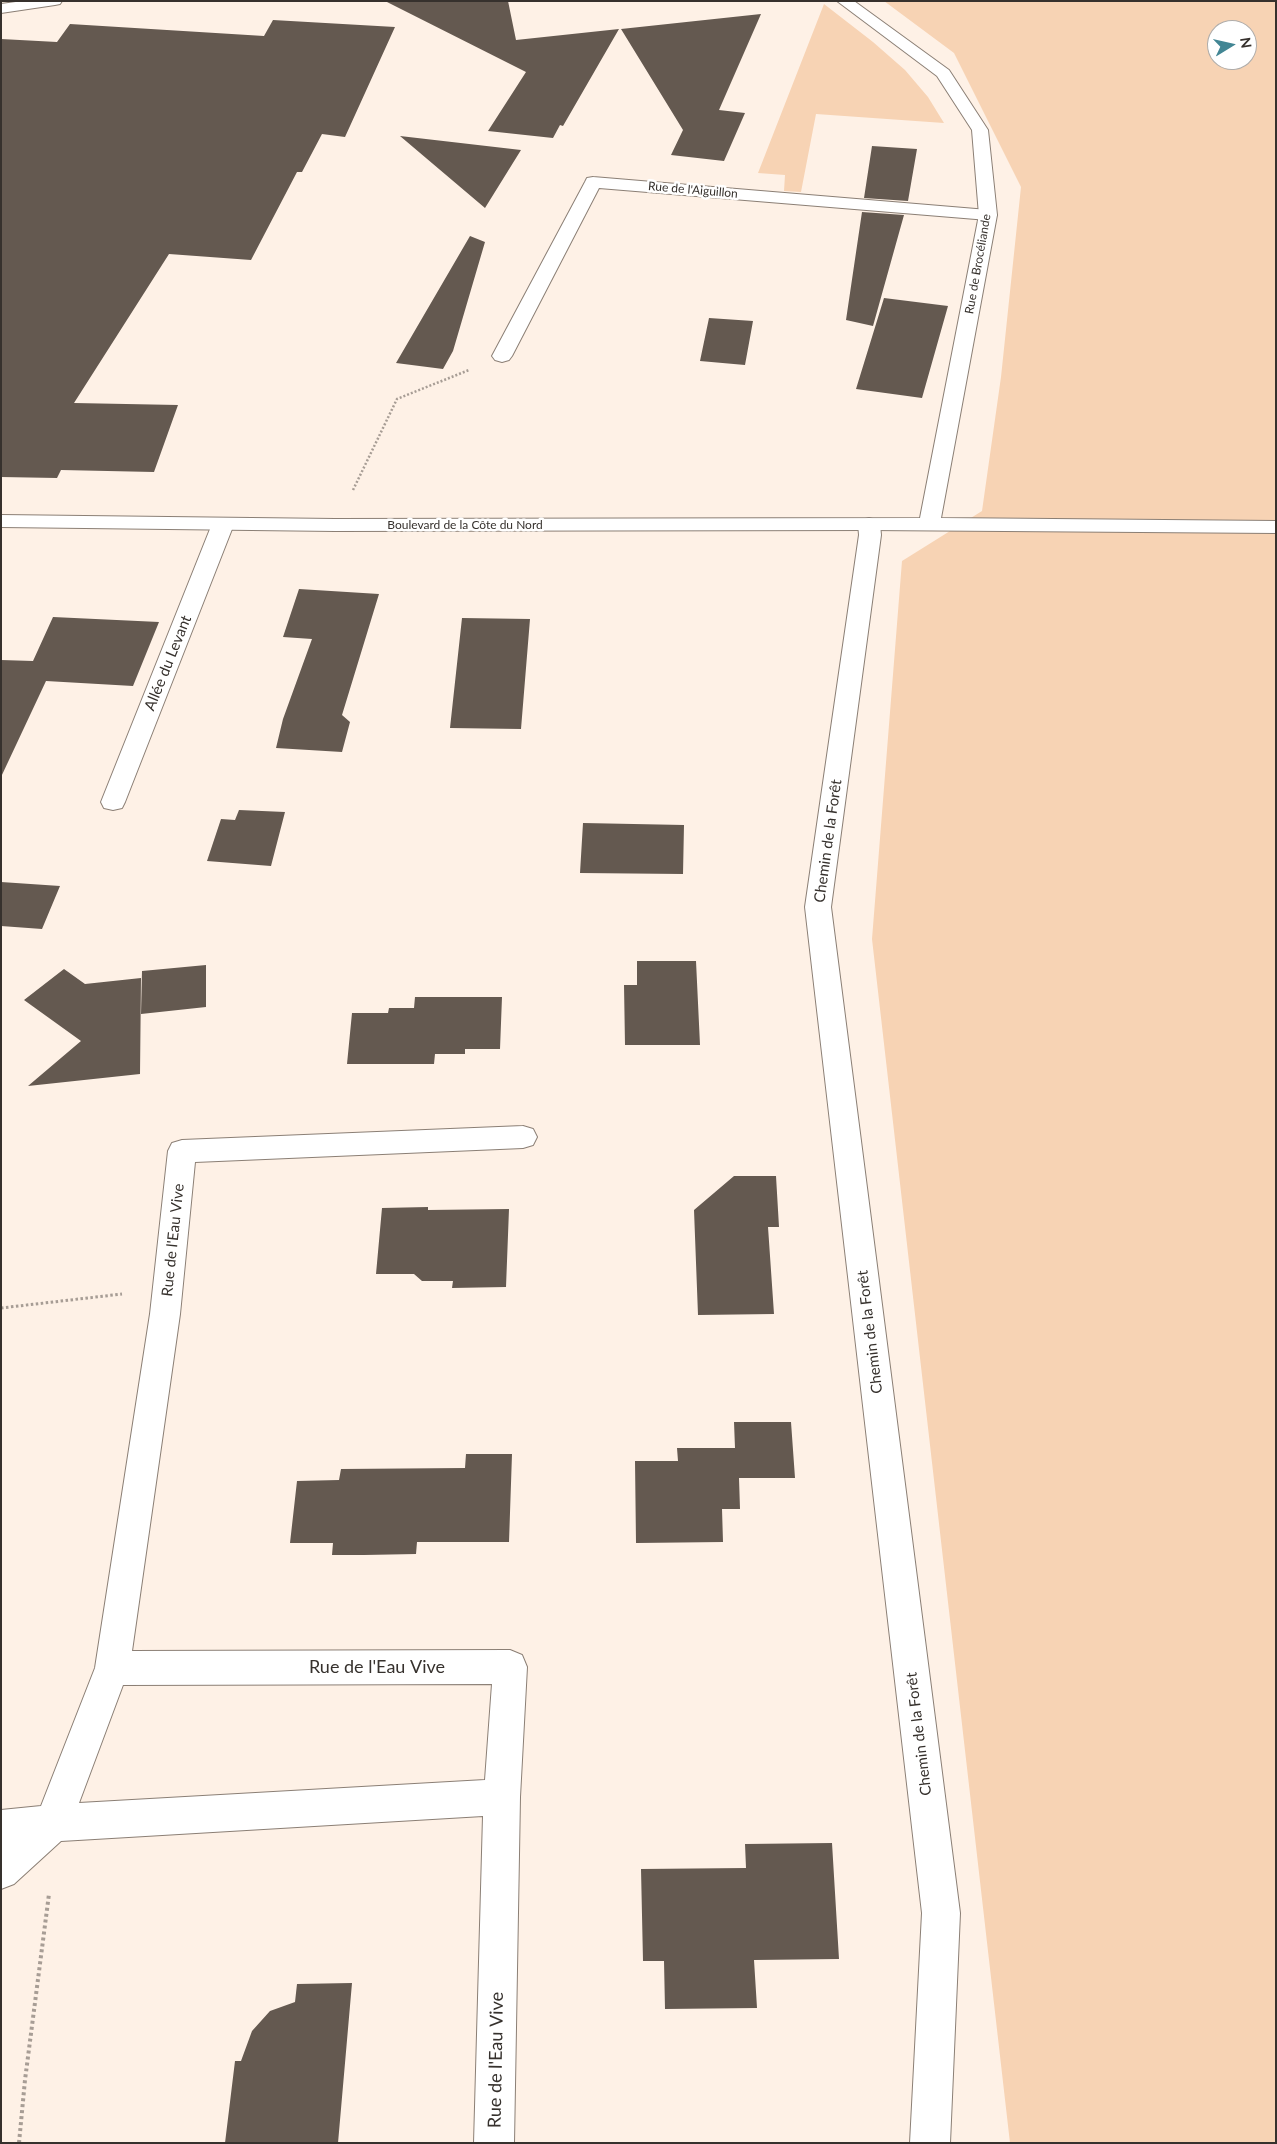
<!DOCTYPE html>
<meta charset="utf-8">
<style>
body{margin:0}
#map{position:relative;width:1277px;height:2144px;overflow:hidden;background:#fef1e6;font-family:Lato,sans-serif}
canvas{display:block}
.frame{position:absolute;inset:0;border:2px solid #36312d;pointer-events:none}
.north{position:absolute;left:1207px;top:20px;width:50px;height:50px;box-sizing:border-box;background:#fff;border:1px solid #afadab;border-radius:50%;rotate:81deg;font-size:14px;font-weight:700;line-height:20px;text-align:center;color:#36312d}
.north::after{content:'';display:block;margin:auto;width:18px;height:22px;background:#428694;clip-path:polygon(50% 0,100% 100%,50% 72%,0 100%)}
</style>
<div id="map">
<canvas width="1277" height="2144"></canvas>
<div class="frame"></div>
<div class="north">N</div>
</div>
<script>
const g = document.querySelector('canvas').getContext('2d');
g.lineJoin = 'round';
function fillPath(path, color) { g.fillStyle = color; g.fill(path, 'evenodd'); }
const poly = rows => new Path2D(rows.map(r => 'M' + r).join(''));
function strokePath(path, color, width, dash) { g.strokeStyle = color; g.lineWidth = width; g.lineCap = dash ? 'butt' : 'round'; g.setLineDash(dash || []); g.stroke(path); }
function drawText(font, color, halo, rows, align = 'center') {
  g.font = font + ' Lato,sans-serif'; g.lineWidth = 5; g.setLineDash([]); g.textBaseline = 'middle'; g.strokeStyle = halo; g.fillStyle = color; for (const [text, x, y, turn = 0] of rows) {
    g.save(); g.translate(x, y); g.rotate((+turn || 0) * Math.PI / 180); g.textAlign = isNaN(turn) ? turn : align; if (halo) g.strokeText(text, 0, 0); g.fillText(text, 0, 0); g.restore();
  }
}
fillPath(poly([
 [884,1,1276,1,1276,2143,1010,2143,872,939,902,561,982,511,1001,377,1021,187,954,53],
 [1217,30,1247,30,1247,60,1217,60],
 [824,4,873,42,905,70,928,97,944,123,816,114,801,192,784,191,785,175,758,173]
]), '#f7d3b4');
fillPath(poly([
 [385,1,508,1,516,40,619,29,563,126,560,125,553,138,488,131,526,72],
 [761,14,719,110,745,113,724,161,671,155,683,130,621,29],
 [273,20,395,27,345,137,322,134,302,172,297,172,251,260,169,254,74,403,178,405,154,472,61,470,57,478,1,477,1,39,57,42,70,24,264,36],
 [400,136,521,150,485,208],
 [872,146,917,149,908,201,864,198],
 [862,212,904,215,873,326,846,320],
 [470,236,485,242,453,351,443,369,396,363],
 [884,298,948,306,922,398,856,389],
 [709,318,753,321,745,365,700,361],
 [299,589,379,594,342,715,350,722,342,752,276,748,283,719,312,639,283,637],
 [53,617,159,622,133,686,46,681,1,777,1,660,33,661],
 [462,618,530,619,521,729,450,728],
 [239,810,285,812,271,866,207,861,221,819,235,820],
 [583,823,684,825,683,874,580,873],
 [1,882,60,886,42,929,1,926],
 [637,961,696,961,700,1045,625,1045,624,985,637,985],
 [206,965,206,1007,141,1014,142,971],
 [64,969,85,984,141,978,140,1074,28,1086,81,1041,24,1000],
 [415,997,502,997,500,1049,465,1049,465,1054,435,1054,434,1064,347,1064,352,1013,388,1013,389,1008,414,1008],
 [734,1176,776,1176,779,1227,768,1227,774,1314,698,1315,694,1210],
 [428,1207,428,1210,509,1209,506,1287,452,1288,453,1281,422,1281,414,1274,376,1274,382,1208],
 [734,1422,791,1422,795,1478,739,1478,740,1509,722,1509,723,1542,636,1543,635,1461,678,1461,677,1448,735,1448],
 [466,1454,512,1454,509,1542,417,1542,416,1554,364,1555,332,1555,333,1543,290,1543,297,1481,339,1480,341,1469,465,1468],
 [832,1843,839,1959,754,1960,757,2008,665,2009,664,1961,643,1961,641,1869,746,1868,745,1844],
 [352,1983,338,2143,225,2143,235,2061,241,2061,252,2031,270,2011,295,2002,297,1984]
]), '#645950');
const street = poly([
 [23,1,62,1,60,4,55,5,1,13,1,4,23,1],
 [593,177,988,210,994,211,997,215,994,219,988,220,599,188,512,356,509,360,502,362,495,360,492,356,585,182,587,178,593,177],
 [223,518,230,520,234,524,125,802,122,808,113,810,104,808,101,802,212,524,216,520,223,518],
 [869,518,876,520,880,524,881,535,831,907,960,1913,950,2143,910,2143,922,1913,805,907,859,535,858,524,862,520,869,518],
 [523,1126,533,1129,537,1137,533,1145,523,1148,195,1162,180,1314,132,1651,510,1650,522,1655,527,1667,520,1797,514,2143,474,2143,483,1816,61,1841,14,1884,1,1889,1,1810,41,1806,95,1668,150,1314,168,1151,172,1143,182,1140,523,1126],
 [492,1684,485,1780,79,1803,123,1685,492,1684]
]);
const secondary = poly([
 [837,1,854,1,949,70,988,130,997,215,941,518,1276,521,1276,533,869,530,335,531,1,527,1,515,335,519,920,518,979,215,972,130,937,76,837,1]
]);
strokePath(street, '#8b7f75', 2);
strokePath(secondary, '#8b7f75', 2);
strokePath(poly([
 [353,490,397,399,469,370]
]), '#a79d95', 2.5, [2, 2]);
strokePath(poly([
 [1,1308,122,1294]
]), '#a79d95', 3, [2.5, 2.5]);
strokePath(poly([
 [19,2143,25,2080,49,1894]
]), '#a79d95', 4, [3, 3]);
fillPath(street, '#fff');
fillPath(secondary, '#fff');
drawText('12px', '#36312d', '#fff', [
 ["Rue de l'Aiguillon",693,190,5],
 ["Rue de Brocéliande",978,264,-80],
 ["Boulevard de la Côte du Nord",465,525]
]);
drawText('15px', '#36312d', '#fff', [
 ["Allée du Levant",168,663,-68],
 ["Chemin de la Forêt",828,841,-82],
 ["Rue de l'Eau Vive",173,1240,-84],
 ["Chemin de la Forêt",870,1332,-97],
 ["Chemin de la Forêt",919,1734,-97]
]);
drawText('18px', '#36312d', '#fff', [
 ["Rue de l'Eau Vive",377,1667],
 ["Rue de l'Eau Vive",496,2060,-89]
]);
</script>
